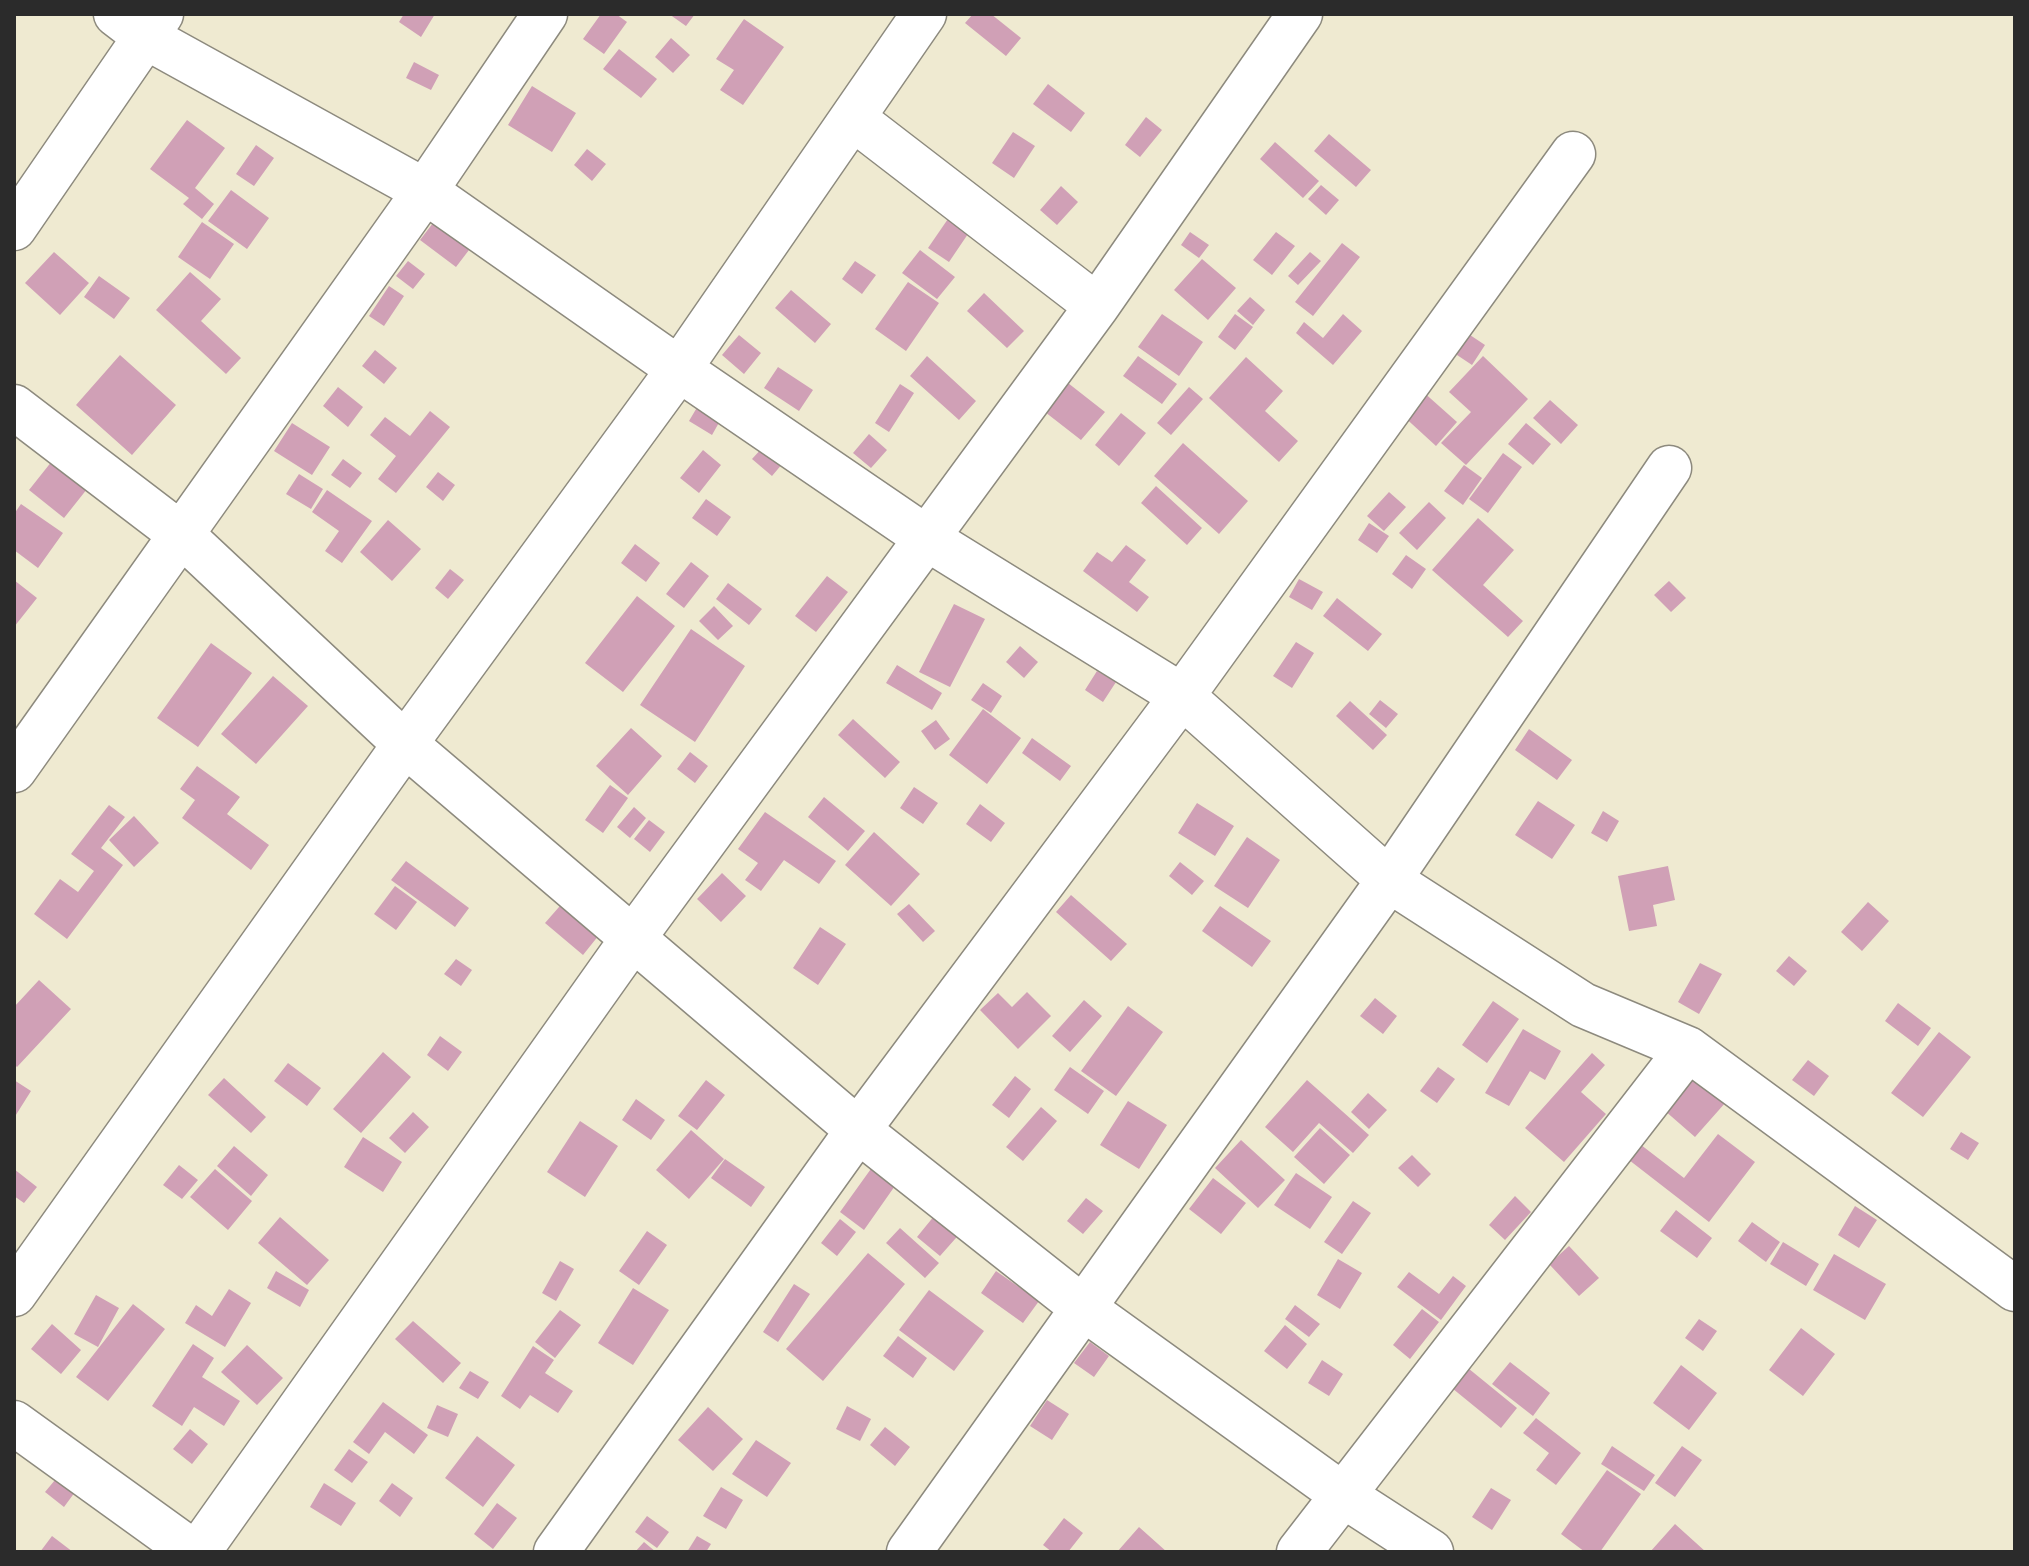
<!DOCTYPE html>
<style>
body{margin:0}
#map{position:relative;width:2029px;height:1566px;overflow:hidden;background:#efead1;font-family:"Balsamiq Sans",sans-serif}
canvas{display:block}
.frame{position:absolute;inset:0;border:16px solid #2b2b2b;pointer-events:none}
</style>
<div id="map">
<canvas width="2029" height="1566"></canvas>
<div class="frame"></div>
</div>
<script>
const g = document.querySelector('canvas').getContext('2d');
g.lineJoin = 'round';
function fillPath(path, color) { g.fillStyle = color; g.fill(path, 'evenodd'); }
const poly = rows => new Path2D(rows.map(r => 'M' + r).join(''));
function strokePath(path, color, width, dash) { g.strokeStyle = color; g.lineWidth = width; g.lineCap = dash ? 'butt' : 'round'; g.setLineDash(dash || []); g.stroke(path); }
fillPath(poly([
 [404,14,435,14,421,37,399,22],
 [601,14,616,14,627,22,604,54,583,39],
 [669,14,695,14,686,26],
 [973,14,991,14,1021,38,1006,56,965,23],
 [744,19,784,47,743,105,720,90,734,70,716,59],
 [671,38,690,55,673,73,655,57],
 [619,49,657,79,641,98,603,69],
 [414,62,439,75,431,90,406,78],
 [1048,84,1085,113,1071,132,1033,104],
 [532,86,576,113,552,152,508,125],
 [1146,117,1162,130,1140,157,1125,145],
 [187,120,225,148,195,188,214,204,202,219,183,204,189,198,150,169],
 [1013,132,1035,146,1014,178,992,163],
 [1329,134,1371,170,1356,187,1314,151],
 [1275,142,1319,181,1303,198,1260,159],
 [256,145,274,158,254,186,236,174],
 [587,149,606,164,592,181,574,165],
 [1321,185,1339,200,1326,215,1308,199],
 [1061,186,1078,202,1057,225,1040,210],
 [231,190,269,218,247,249,208,221],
 [950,216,970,231,949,262,928,248],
 [202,222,234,244,210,279,178,257],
 [433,223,469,250,456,267,420,240],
 [1190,232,1209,245,1199,258,1181,245],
 [1276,232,1295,246,1272,275,1253,260],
 [1342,243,1360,257,1313,316,1295,302],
 [920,250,955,277,937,299,902,273],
 [54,252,89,283,60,315,25,283],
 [1310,252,1321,261,1298,285,1288,276],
 [1202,259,1236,288,1208,320,1174,290],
 [408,261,425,274,413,289,396,276],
 [855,261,876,275,862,294,842,279],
 [190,272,221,299,201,321,241,358,226,374,156,310],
 [99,276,130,298,114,319,84,297],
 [908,282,939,303,906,351,875,329],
 [389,286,404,296,384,326,369,316],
 [791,290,831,324,815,343,775,308],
 [984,293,1024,331,1007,348,967,311],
 [1250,297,1265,310,1253,325,1237,311],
 [1162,314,1203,342,1179,376,1138,347],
 [1235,314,1253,327,1235,350,1218,337],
 [1343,314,1362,331,1333,365,1296,333,1304,322,1323,338],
 [1461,329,1485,345,1472,365,1448,349],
 [739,335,761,353,744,374,722,355],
 [375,350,397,368,384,384,362,366],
 [120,355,176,405,132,455,76,405],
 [927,356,976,401,959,420,910,376],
 [1138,356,1177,384,1162,404,1123,376],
 [1483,356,1528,399,1466,465,1441,443,1471,412,1449,392],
 [1246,357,1283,391,1265,411,1298,441,1279,462,1209,398],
 [778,367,813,390,799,411,764,388],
 [1068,383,1105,412,1081,440,1045,412],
 [900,384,914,393,889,432,875,423],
 [338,387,363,407,348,427,323,406],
 [1189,387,1203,399,1171,435,1157,423],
 [1421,390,1457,422,1436,446,1400,413],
 [702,399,725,412,712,435,689,421],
 [1550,400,1578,425,1561,444,1533,418],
 [430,411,450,427,396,493,378,479,396,456,370,435,385,417,410,436],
 [1121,413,1146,433,1119,466,1095,445],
 [292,423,330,447,312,475,274,451],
 [1526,423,1551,444,1533,465,1508,444],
 [869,434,887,450,871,468,853,453],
 [1183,443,1248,501,1219,534,1154,476],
 [763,447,783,463,772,476,752,459],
 [703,450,721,465,699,493,680,478],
 [1503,453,1522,467,1488,513,1469,499],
 [56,456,91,484,64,518,29,490],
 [343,459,362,473,350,488,331,475],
 [1464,465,1482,478,1463,505,1444,491],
 [438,472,455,485,443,501,426,487],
 [299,474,323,489,311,509,286,494],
 [1156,486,1202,528,1187,545,1141,503],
 [327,490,372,521,342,563,325,551,339,531,312,512],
 [1389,492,1406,507,1384,531,1367,516],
 [706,499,731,517,717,536,692,518],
 [1429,502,1446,518,1417,550,1399,533],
 [21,504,63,533,38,568,14,550,14,514],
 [1478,518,1514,550,1483,585,1523,621,1508,637,1432,570],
 [388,520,421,549,392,581,360,552],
 [1369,523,1389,536,1377,553,1358,540],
 [635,544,660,563,646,582,621,563],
 [1126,545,1146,560,1129,582,1149,597,1137,612,1083,571,1097,552,1112,562],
 [1406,555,1426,569,1412,589,1392,574],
 [691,562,709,576,684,608,666,594],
 [450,569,464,580,448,599,435,588],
 [827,576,848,592,816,632,795,616],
 [1299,579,1323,592,1312,610,1289,597],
 [14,580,37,598,14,627],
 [1669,581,1686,598,1671,612,1654,595],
 [728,583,762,609,749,625,716,599],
 [637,596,675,626,623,692,585,663],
 [1337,598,1382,634,1368,651,1323,616],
 [954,604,985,619,950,687,919,672],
 [714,606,733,626,718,640,699,621],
 [691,629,745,666,695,742,640,705],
 [1296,642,1314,653,1292,688,1273,676],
 [211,643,252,673,198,747,157,718],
 [1020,646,1038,662,1024,678,1006,662],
 [897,665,942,693,932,710,886,683],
 [1097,671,1116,682,1103,702,1085,690],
 [273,676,308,706,256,764,221,734],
 [983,683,1002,696,991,713,971,700],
 [1380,700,1398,714,1386,728,1369,714],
 [1350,701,1387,735,1373,750,1336,716],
 [983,709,1021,738,987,784,949,755],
 [853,719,900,762,885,778,838,735],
 [936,720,950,739,935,750,921,731],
 [631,728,662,756,628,795,596,766],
 [1529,729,1572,760,1557,780,1515,750],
 [1032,738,1071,766,1060,781,1022,753],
 [690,752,708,766,695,783,677,769],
 [197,766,240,797,227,814,269,845,251,870,182,818,195,800,180,789],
 [610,785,628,798,603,833,585,820],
 [914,787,938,803,923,824,900,808],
 [824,797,865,831,848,851,808,817],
 [1538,801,1575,825,1552,859,1515,835],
 [1197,803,1234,826,1215,856,1178,833],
 [980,804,1005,823,991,842,966,824],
 [109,805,125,817,101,848,123,865,67,939,34,914,60,879,78,892,94,871,71,854],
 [634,807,646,818,630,838,617,827],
 [1603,811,1619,821,1607,842,1591,833],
 [765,812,836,861,819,884,784,860,761,891,745,880,758,863,738,849],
 [134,816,159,843,134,867,109,840],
 [649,820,665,832,650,852,634,839],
 [874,832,920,874,891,906,845,865],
 [1247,837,1280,860,1248,908,1214,886],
 [406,861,469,908,455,927,391,880],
 [1180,862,1204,881,1192,895,1169,876],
 [1668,866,1675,900,1653,905,1657,926,1629,931,1618,876],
 [722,873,746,896,721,922,697,899],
 [395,886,417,902,396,930,374,914],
 [1071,895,1127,944,1111,961,1056,912],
 [566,899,603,930,583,955,545,923],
 [1868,902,1889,921,1862,951,1841,932],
 [909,904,935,931,923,942,897,914],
 [1220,906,1271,941,1252,967,1202,931],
 [820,927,846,944,818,985,793,968],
 [1789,956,1807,971,1794,986,1776,971],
 [456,959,472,970,461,986,444,974],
 [1700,963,1722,974,1699,1014,1678,1002],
 [39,980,71,1009,17,1067,14,1064,14,1007],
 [1027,992,1051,1016,1018,1049,980,1010,998,993,1012,1007],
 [1375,998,1397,1016,1383,1034,1360,1016],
 [1084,1000,1102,1016,1070,1052,1052,1036],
 [1493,1001,1519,1019,1487,1063,1462,1045],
 [1898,1003,1931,1028,1918,1046,1885,1021],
 [1128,1006,1163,1032,1116,1096,1081,1071],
 [1523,1029,1561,1051,1545,1080,1530,1071,1509,1106,1485,1093],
 [1939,1032,1971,1057,1923,1117,1891,1093],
 [440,1036,462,1052,448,1071,427,1055],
 [383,1052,411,1077,361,1133,333,1109],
 [1592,1053,1605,1065,1581,1092,1606,1114,1564,1162,1525,1128],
 [1808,1060,1829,1076,1814,1096,1792,1080],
 [288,1063,321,1088,307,1106,274,1081],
 [1070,1067,1104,1091,1088,1114,1054,1090],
 [1438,1067,1455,1079,1437,1103,1420,1091],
 [1695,1075,1726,1102,1695,1137,1664,1110],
 [1015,1076,1031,1089,1009,1118,992,1105],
 [224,1078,266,1117,251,1133,208,1095],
 [14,1080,31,1091,14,1118],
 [706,1080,725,1095,697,1130,678,1116],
 [1307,1080,1369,1135,1353,1153,1319,1123,1293,1152,1265,1127],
 [1368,1093,1387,1110,1369,1129,1351,1112],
 [636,1099,665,1120,651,1140,622,1120],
 [1128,1101,1167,1125,1139,1169,1100,1145],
 [1041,1107,1057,1121,1023,1161,1006,1147],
 [413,1112,429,1127,405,1153,389,1138],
 [580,1121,618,1146,585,1197,547,1172],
 [1320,1128,1350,1155,1324,1184,1294,1157],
 [691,1130,724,1159,689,1199,656,1170],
 [1961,1132,1979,1143,1968,1160,1950,1149],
 [1718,1134,1755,1162,1709,1222,1620,1153,1632,1138,1684,1178],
 [363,1137,402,1162,383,1192,344,1167],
 [1241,1140,1285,1180,1258,1208,1215,1168],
 [234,1146,268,1175,251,1196,217,1166],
 [1412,1155,1431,1174,1418,1187,1398,1168],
 [725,1159,765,1187,751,1207,711,1178],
 [179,1165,198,1180,182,1199,163,1185],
 [873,1166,897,1183,864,1230,840,1212],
 [14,1169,37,1187,24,1203,14,1196],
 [215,1169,252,1201,228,1230,190,1197],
 [1296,1173,1332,1197,1310,1229,1274,1205],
 [1213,1178,1246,1203,1221,1234,1189,1209],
 [1515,1196,1531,1212,1505,1240,1489,1225],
 [1086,1198,1103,1211,1083,1234,1067,1221],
 [1353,1201,1371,1213,1342,1254,1324,1242],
 [1855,1206,1877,1220,1859,1248,1838,1235],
 [939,1210,963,1230,940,1256,917,1237],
 [1676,1210,1712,1238,1697,1258,1660,1231],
 [280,1217,329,1260,307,1285,258,1243],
 [840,1219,856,1232,837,1256,821,1243],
 [1752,1222,1780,1242,1766,1262,1738,1241],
 [900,1228,939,1263,925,1278,886,1243],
 [647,1231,667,1245,639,1285,619,1271],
 [1783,1242,1819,1264,1806,1286,1770,1264],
 [1569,1246,1599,1278,1579,1296,1549,1264],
 [868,1253,905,1284,823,1381,786,1349],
 [1834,1254,1886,1284,1865,1320,1813,1290],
 [1338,1259,1362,1273,1340,1309,1317,1295],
 [560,1261,574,1269,556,1301,542,1293],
 [276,1271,309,1290,300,1307,267,1288],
 [996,1271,1039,1301,1023,1323,981,1293],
 [1409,1272,1439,1294,1453,1276,1466,1286,1441,1320,1397,1287],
 [794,1284,810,1294,778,1342,763,1332],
 [633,1288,669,1310,633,1365,598,1343],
 [229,1289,251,1303,225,1347,185,1323,196,1305,212,1316],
 [929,1290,984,1331,954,1371,899,1330],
 [96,1295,119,1308,98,1347,74,1334],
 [133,1304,165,1329,108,1401,76,1377],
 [1295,1305,1320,1324,1309,1337,1285,1319],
 [1422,1309,1439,1322,1410,1359,1393,1345],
 [560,1310,581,1325,555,1358,535,1342],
 [1699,1319,1717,1331,1703,1351,1685,1338],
 [413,1321,461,1363,443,1383,395,1339],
 [52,1324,81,1350,61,1374,31,1349],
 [1285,1325,1307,1344,1287,1369,1264,1351],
 [1801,1328,1835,1354,1803,1396,1769,1370],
 [898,1336,927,1358,913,1378,883,1356],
 [1090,1342,1109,1356,1094,1377,1074,1363],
 [193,1344,214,1358,202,1377,240,1401,224,1426,194,1407,182,1426,152,1406],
 [247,1345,283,1378,257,1405,221,1372],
 [533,1346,554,1360,545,1373,573,1391,558,1413,530,1395,520,1409,501,1396],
 [1322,1360,1343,1374,1329,1396,1308,1383],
 [1510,1362,1550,1393,1533,1416,1492,1384],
 [1463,1364,1517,1408,1501,1428,1447,1384],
 [1681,1365,1717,1393,1689,1430,1653,1403],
 [470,1371,489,1382,478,1399,459,1388],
 [1047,1400,1069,1414,1052,1440,1030,1426],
 [383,1402,428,1435,414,1454,385,1432,369,1454,353,1442],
 [437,1405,458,1414,448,1437,427,1428],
 [847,1406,871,1419,860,1441,836,1429],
 [708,1407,743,1439,713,1471,678,1440],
 [1536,1418,1581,1453,1556,1485,1536,1470,1549,1453,1523,1433],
 [885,1427,910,1447,895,1466,870,1445],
 [190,1429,208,1444,192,1464,173,1449],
 [477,1436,515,1465,483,1507,445,1478],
 [756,1440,791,1463,767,1497,732,1474],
 [1612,1446,1655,1475,1644,1491,1601,1464],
 [1682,1446,1702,1460,1675,1497,1655,1483],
 [349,1449,368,1462,352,1483,334,1470],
 [1607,1470,1641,1494,1600,1552,1585,1552,1561,1534],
 [60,1474,78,1488,64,1507,45,1492],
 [324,1483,356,1503,341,1526,310,1507],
 [392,1483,413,1498,400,1517,379,1501],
 [721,1487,743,1500,726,1529,703,1516],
 [1491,1488,1511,1500,1492,1530,1472,1517],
 [497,1503,517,1518,493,1549,474,1534],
 [647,1516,669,1532,657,1548,635,1532],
 [1064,1518,1083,1533,1068,1552,1052,1552,1043,1545],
 [1675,1524,1706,1552,1650,1552],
 [1139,1527,1167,1552,1117,1552],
 [52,1536,73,1552,40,1552],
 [697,1536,711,1544,706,1552,687,1552],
 [644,1542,656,1552,635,1552]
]), '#d0a0b6');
const minor = poly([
 [116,14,146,37,425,191,679,369,928,539,1182,696,1389,880,1583,1005,1688,1049,2015,1289],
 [854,119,1097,306],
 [14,228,161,14],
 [14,407,183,536,405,744,858,1130,1082,1307,1343,1495,1431,1552],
 [14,770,425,191,545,14],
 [14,1294,405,744,679,369,924,14],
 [14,1423,193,1552],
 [198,1552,634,937,1097,306,1300,14],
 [556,1552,858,1130,1182,696,1573,154],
 [909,1552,1389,880,1669,468],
 [1299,1552,1688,1049]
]);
strokePath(minor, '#8d8a7e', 47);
strokePath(minor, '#fff', 44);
</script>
